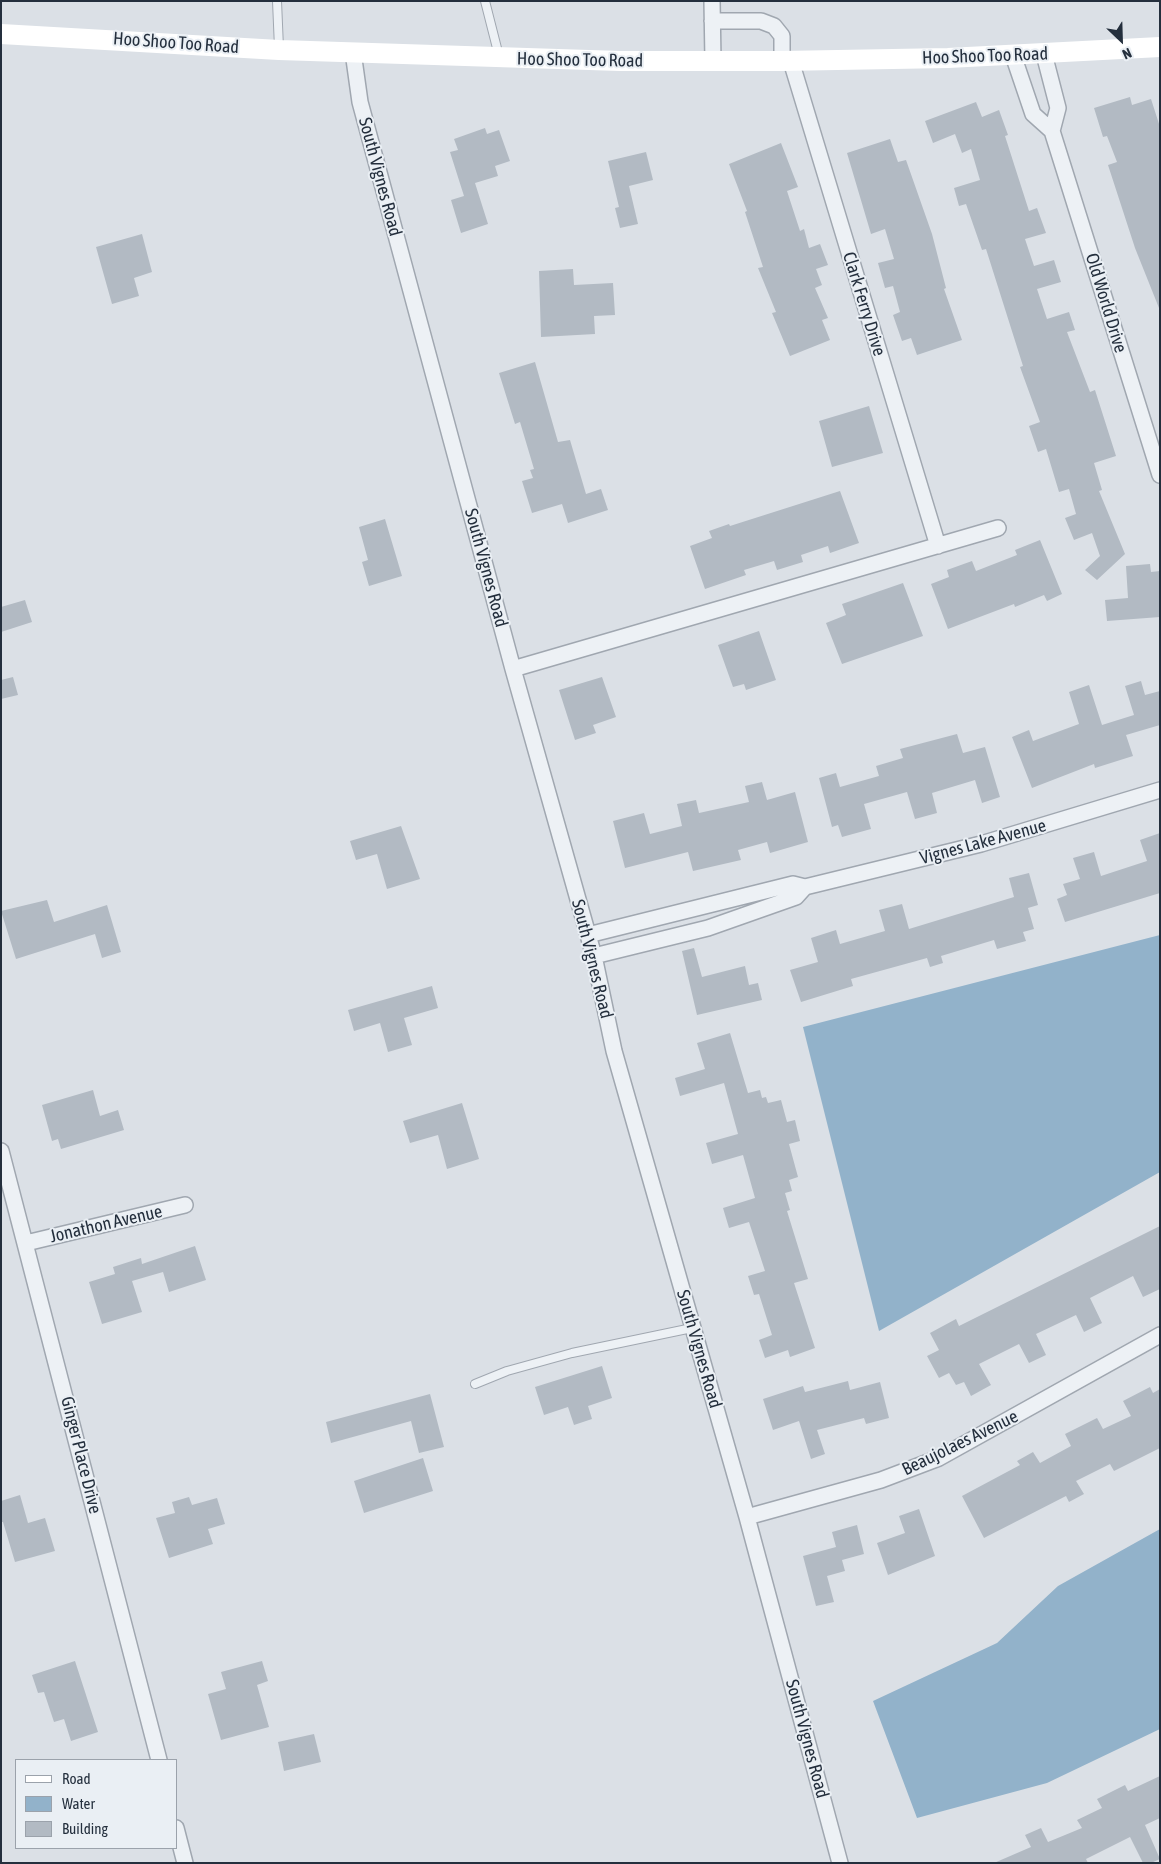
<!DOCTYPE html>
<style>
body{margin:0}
#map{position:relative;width:1161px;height:1864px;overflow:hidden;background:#dbe0e6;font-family:"Asap Condensed",sans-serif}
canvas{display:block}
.frame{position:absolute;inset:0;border:2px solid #242f3d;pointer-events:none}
.legend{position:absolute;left:15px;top:1759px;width:162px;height:90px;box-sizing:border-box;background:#eaeff4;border:1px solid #9ba2ab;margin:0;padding:6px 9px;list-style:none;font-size:15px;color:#242f3d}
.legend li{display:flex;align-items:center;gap:10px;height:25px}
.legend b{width:25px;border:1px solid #9ba2ab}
.north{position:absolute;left:1096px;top:15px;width:50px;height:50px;-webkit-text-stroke:4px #eaeff4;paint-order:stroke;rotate:156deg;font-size:14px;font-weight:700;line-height:20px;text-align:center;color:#242f3d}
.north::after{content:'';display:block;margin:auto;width:18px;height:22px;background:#242f3d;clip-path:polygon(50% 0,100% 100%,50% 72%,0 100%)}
</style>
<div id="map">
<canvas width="1161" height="1864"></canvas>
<div class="frame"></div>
<ul class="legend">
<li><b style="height:6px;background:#fff"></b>Road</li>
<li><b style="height:14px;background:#92b2ca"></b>Water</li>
<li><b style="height:14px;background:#b2bac3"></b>Building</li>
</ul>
<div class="north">N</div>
</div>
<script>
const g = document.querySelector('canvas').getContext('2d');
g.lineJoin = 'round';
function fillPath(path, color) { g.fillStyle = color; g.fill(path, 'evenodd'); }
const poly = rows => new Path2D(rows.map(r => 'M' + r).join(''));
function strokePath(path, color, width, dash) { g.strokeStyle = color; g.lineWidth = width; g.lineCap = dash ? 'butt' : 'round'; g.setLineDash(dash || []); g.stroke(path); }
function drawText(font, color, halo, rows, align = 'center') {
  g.font = font + ' "Asap Condensed",sans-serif'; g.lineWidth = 4; g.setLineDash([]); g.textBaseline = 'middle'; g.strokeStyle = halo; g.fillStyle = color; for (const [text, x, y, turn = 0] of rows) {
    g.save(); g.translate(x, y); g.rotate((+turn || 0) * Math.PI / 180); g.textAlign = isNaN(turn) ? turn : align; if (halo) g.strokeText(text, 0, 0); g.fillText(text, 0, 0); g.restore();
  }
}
fillPath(poly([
 [1160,935,1160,1172,879,1331,803,1027],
 [1160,1529,1160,1729,1047,1783,917,1818,873,1701,997,1643,1058,1586]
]), '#92b2ca');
fillPath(poly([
 [1130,97,1132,105,1151,99,1160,127,1159,308,1135,248,1108,165,1117,162,1107,136,1103,137,1094,108],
 [976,102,982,117,999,110,1008,135,1005,136,1029,211,1037,208,1046,233,1025,239,1034,266,1054,260,1061,282,1037,289,1047,319,1069,312,1075,330,1067,332,1090,392,1095,390,1116,456,1094,463,1102,490,1099,491,1125,554,1097,580,1085,570,1100,556,1092,533,1074,540,1065,518,1076,514,1069,489,1059,492,1046,449,1038,452,1029,426,1040,422,1020,367,1023,366,986,249,982,250,966,204,959,206,954,188,980,180,971,149,962,153,955,134,933,143,925,121],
 [485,128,487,134,499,130,510,161,495,166,498,176,475,183,488,224,461,233,451,200,464,196,450,152,458,150,454,139],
 [890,139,898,162,906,160,932,234,946,288,944,289,962,340,917,355,911,338,902,341,893,315,900,312,893,286,885,288,878,263,894,259,885,229,871,234,847,153],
 [781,143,798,187,787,191,800,231,804,229,809,248,820,244,828,265,816,269,822,285,815,288,828,318,822,320,830,340,790,356,772,313,776,312,758,268,763,267,745,212,747,211,729,164],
 [646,152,653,180,629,186,638,224,620,228,615,208,619,207,608,161],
 [142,234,152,272,134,278,139,296,112,304,96,247],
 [573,269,574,285,613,283,615,315,594,316,595,334,541,337,539,271],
 [535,362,558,442,570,440,586,494,601,489,608,510,568,523,562,504,532,513,522,481,533,478,530,470,534,469,520,422,515,424,499,373],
 [869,406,883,453,832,467,819,421],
 [840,491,859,543,830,553,828,546,801,555,803,562,777,570,774,561,744,570,746,575,705,589,690,546,712,538,709,531,729,524,730,526],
 [385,519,402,576,369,586,362,562,368,560,359,527],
 [1040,540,1062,594,1047,601,1044,595,1015,607,1014,604,948,629,931,584,949,577,947,570,972,561,976,571,1017,555,1015,550],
 [1150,564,1151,572,1160,571,1160,617,1107,621,1105,600,1128,598,1126,566],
 [903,583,923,636,842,664,826,623,846,615,842,604],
 [25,600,32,622,1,632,1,607],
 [759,631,776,680,746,690,744,684,733,687,718,645],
 [13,677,18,695,1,699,1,680],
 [602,677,616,717,593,725,596,733,575,740,559,690],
 [1141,681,1145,695,1160,691,1160,725,1126,735,1133,756,1095,768,1094,764,1032,788,1012,737,1029,730,1033,741,1079,724,1069,692,1089,685,1102,725,1134,715,1125,686],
 [957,734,963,753,985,747,1000,797,982,803,975,780,932,793,937,813,915,819,907,792,864,804,871,829,842,837,838,825,832,827,819,778,836,773,840,787,879,776,876,766,903,758,900,749],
 [762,782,767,800,795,792,808,842,770,853,767,842,738,850,741,860,693,871,688,852,625,868,613,821,644,813,650,834,682,826,677,804,696,800,699,813,749,802,745,786],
 [401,826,420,879,387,889,377,854,356,860,350,841],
 [1160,833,1160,893,1065,922,1057,899,1067,895,1063,884,1080,879,1073,858,1094,852,1101,876,1147,861,1140,840],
 [1029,873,1038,905,1028,908,1034,929,1023,932,1026,941,997,949,994,940,941,956,943,963,930,967,927,958,851,979,853,986,801,1002,790,970,818,962,811,938,836,930,840,944,885,931,879,910,902,904,909,929,1014,897,1009,878],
 [47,900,54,922,107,905,121,952,102,958,95,934,16,959,1,911],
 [694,948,702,977,745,966,749,985,758,983,762,1000,697,1015,682,951],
 [432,986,438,1008,404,1018,412,1045,388,1052,380,1023,354,1031,348,1010],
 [730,1033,748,1093,760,1090,762,1098,766,1097,768,1103,781,1100,787,1122,795,1120,800,1141,789,1144,798,1177,789,1180,792,1191,785,1193,790,1210,787,1211,808,1279,794,1283,815,1348,790,1357,788,1350,765,1358,759,1340,772,1335,759,1294,754,1295,748,1276,765,1271,749,1222,729,1228,723,1208,755,1198,743,1155,712,1164,706,1143,738,1134,724,1083,680,1096,675,1078,705,1069,697,1043],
 [93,1090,100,1116,118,1110,124,1130,61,1149,58,1139,52,1141,42,1105],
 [462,1103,479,1159,447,1169,438,1135,410,1143,403,1121],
 [1160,1226,1160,1289,1143,1297,1133,1276,1090,1298,1102,1323,1084,1332,1076,1315,1036,1334,1046,1355,1029,1363,1019,1344,979,1364,991,1385,971,1396,964,1382,956,1385,949,1373,939,1378,927,1356,939,1350,930,1333,956,1319,959,1326],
 [195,1246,206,1280,169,1292,163,1272,132,1281,142,1312,102,1324,89,1282,115,1274,113,1267,141,1258,142,1264],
 [602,1366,612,1398,588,1406,592,1419,574,1425,568,1407,544,1415,535,1387],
 [848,1381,850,1390,880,1382,889,1418,866,1424,864,1418,817,1430,825,1454,811,1459,799,1421,773,1430,763,1399,803,1386,805,1392],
 [1150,1387,1153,1393,1160,1389,1160,1448,1114,1471,1110,1464,1076,1481,1084,1494,1069,1502,1066,1496,984,1538,962,1496,1020,1465,1017,1461,1033,1452,1040,1463,1071,1446,1065,1434,1097,1418,1103,1429,1131,1416,1123,1401],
 [430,1394,444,1447,419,1453,411,1421,331,1443,326,1422],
 [423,1458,433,1491,364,1513,354,1481],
 [20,1495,28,1523,45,1518,55,1551,15,1562,3,1522,1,1522,1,1501],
 [189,1497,192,1505,217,1498,225,1524,208,1529,213,1544,169,1558,156,1518,175,1513,172,1502],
 [919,1509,935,1556,888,1575,877,1543,905,1533,899,1516],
 [857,1525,864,1554,842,1560,845,1571,827,1576,834,1602,816,1606,803,1556,836,1547,832,1532],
 [75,1661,98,1732,71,1741,64,1719,54,1722,44,1692,38,1693,32,1675],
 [262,1661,268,1681,257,1685,269,1727,221,1740,208,1694,226,1689,221,1672],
 [314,1734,321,1762,284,1771,278,1742],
 [1160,1776,1160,1818,1145,1825,1160,1859,1151,1863,1143,1863,1130,1837,1086,1859,1088,1863,994,1863,1031,1847,1025,1835,1041,1828,1048,1842,1082,1828,1077,1820,1102,1808,1097,1799,1125,1785,1128,1791]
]), '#b2bac3');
const lane = poly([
 [277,1,279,48],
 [485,1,499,56],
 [475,1384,507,1371,572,1353,692,1328]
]);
const street = poly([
 [712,1,713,61],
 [712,21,761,21,774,26,782,36,782,61],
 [353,52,360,102,513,669,594,956,614,1051,747,1517,840,1863],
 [1044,54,1058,108,1052,131],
 [1013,55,1033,114,1052,131,1160,475],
 [791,61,938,546],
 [513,669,998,528],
 [588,935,793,884,805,887,981,844,1160,790],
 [594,956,708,928,796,897,805,887],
 [1,1151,159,1760],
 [26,1243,185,1205],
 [747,1517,881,1480,939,1458,1160,1335],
 [176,1828,185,1863]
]);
strokePath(lane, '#a0a7b0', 10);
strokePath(street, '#a0a7b0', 18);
strokePath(lane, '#edf1f5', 8);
strokePath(street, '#edf1f5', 15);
strokePath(poly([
 [1,34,279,50,620,61,782,61,948,58,1160,47]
]), '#fff', 20);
drawText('18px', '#242f3d', '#eaeff4', [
 ["Hoo Shoo Too Road",176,43,4],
 ["Hoo Shoo Too Road",985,56,-2],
 ["Hoo Shoo Too Road",580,60,1],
 ["South Vignes Road",380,177,75],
 ["Old World Drive",1106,303,73],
 ["Clark Ferry Drive",864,304,73],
 ["South Vignes Road",486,568,75],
 ["Vignes Lake Avenue",983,842,-15],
 ["South Vignes Road",592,959,76],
 ["Jonathon Avenue",106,1224,-13],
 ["South Vignes Road",699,1349,74],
 ["Beaujolaes Avenue",960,1443,-26],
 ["Ginger Place Drive",81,1455,76],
 ["South Vignes Road",807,1739,75]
]);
</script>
